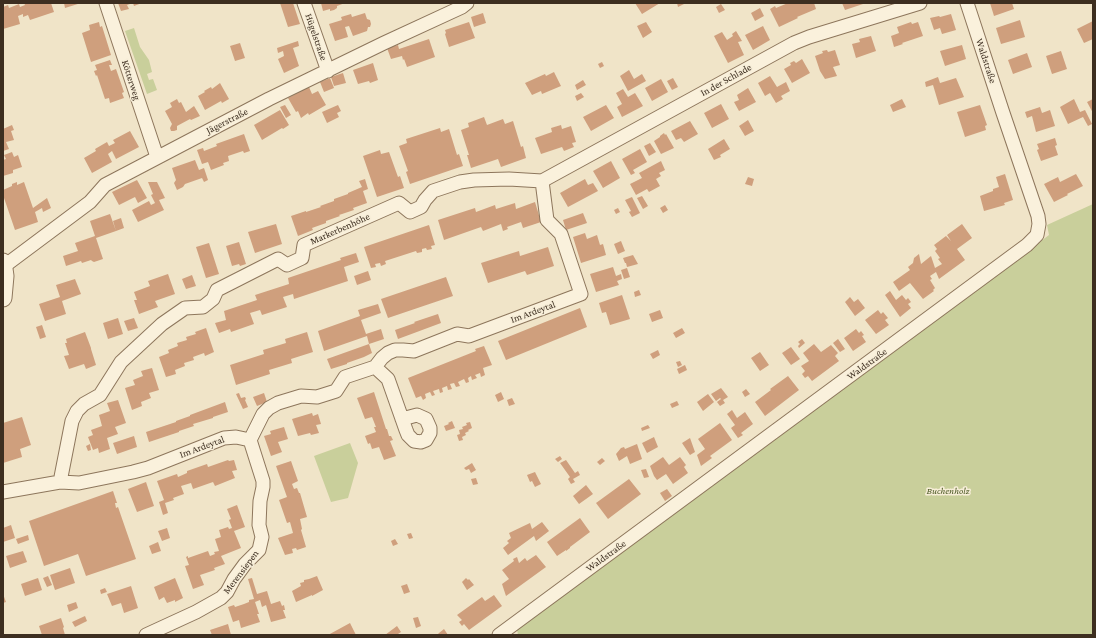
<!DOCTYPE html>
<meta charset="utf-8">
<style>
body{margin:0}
#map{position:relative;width:1096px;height:638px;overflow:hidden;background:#f0e4c8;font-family:"Crimson Pro",serif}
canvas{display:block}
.frame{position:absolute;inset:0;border:4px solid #3d2e20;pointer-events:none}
</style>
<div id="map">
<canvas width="1096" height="638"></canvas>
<div class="frame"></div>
</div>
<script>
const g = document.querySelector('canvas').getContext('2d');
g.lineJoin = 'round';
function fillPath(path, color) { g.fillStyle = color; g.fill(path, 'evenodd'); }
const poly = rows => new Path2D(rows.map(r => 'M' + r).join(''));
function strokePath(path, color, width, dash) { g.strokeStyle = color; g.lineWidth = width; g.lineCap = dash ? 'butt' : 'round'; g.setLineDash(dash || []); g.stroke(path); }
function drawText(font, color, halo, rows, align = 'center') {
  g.font = font + ' "Crimson Pro",serif'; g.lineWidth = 3; g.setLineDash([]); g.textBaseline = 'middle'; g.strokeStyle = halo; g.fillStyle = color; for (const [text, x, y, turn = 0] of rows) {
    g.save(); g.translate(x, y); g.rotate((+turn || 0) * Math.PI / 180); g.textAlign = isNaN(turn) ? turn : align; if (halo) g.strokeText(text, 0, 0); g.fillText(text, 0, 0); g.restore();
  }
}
fillPath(poly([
 [134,28,140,47,149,60,152,72,147,74,149,80,153,79,157,90,147,94,125,31],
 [1093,204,1093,635,518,635,517,630,942,316,1049,235,1047,225],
 [350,443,358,463,348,498,331,502,314,456]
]), '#c9cf9b');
fillPath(poly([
 [24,3,51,3,54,12,30,20,28,15,23,17,23,14,18,16,20,24,3,29,3,7,8,5,9,8,19,4,20,7,25,5],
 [64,3,81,3,65,8],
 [118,3,142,3,134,6,133,3,127,5,129,9,121,11],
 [280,3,293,3,300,24,288,27],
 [321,3,345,3,337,6,337,8,334,10,330,11,330,9,323,11],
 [635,3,660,3,642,14],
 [677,3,686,3,678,7],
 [788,3,814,3,816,9,797,17,798,18,779,27,770,9,775,6,776,8],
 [842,3,866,3,845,10],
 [990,3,1012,3,1014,9,994,16],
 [721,4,725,10,719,13,716,7],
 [760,8,764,16,755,21,751,13],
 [365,13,367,19,370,20,371,24,370,27,368,27,367,31,353,36,349,26,345,27,348,37,335,41,329,24,342,20,341,17,351,14,352,17],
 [483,13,486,23,474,27,471,17],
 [951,14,956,30,942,34,940,28,934,30,930,18,939,16,940,17],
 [1020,20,1025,37,1001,44,996,28],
 [1093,21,1093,39,1084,43,1077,29],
 [99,22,100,27,102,26,111,55,91,62,82,33,90,30,89,25],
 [469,22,475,38,449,47,445,34,446,33,445,30],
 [646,22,652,32,643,38,637,26],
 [911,22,912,24,918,22,923,36,902,43,903,44,894,47,891,36,899,33,897,27],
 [763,26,770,40,753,50,745,35],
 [736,31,742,41,738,42,744,55,728,63,714,36,722,32,727,40,733,36,732,34],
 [871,36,876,51,856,58,852,44,860,42,859,39],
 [429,39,435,57,407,67,404,59,403,60,402,56,391,59,387,48,398,45,399,49],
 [298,41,299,46,293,48,299,66,284,73,278,59,284,56,283,51,278,53,277,48],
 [240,43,245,58,235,61,230,46],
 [962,45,966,59,945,66,940,51],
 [827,50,828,52,835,50,840,65,833,67,837,76,825,79,820,71,815,56,823,53,822,51],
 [1061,51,1067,69,1052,74,1046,56],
 [1027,53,1032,67,1013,74,1008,60],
 [802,59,810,73,792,83,784,69,791,65,790,63,794,61,796,63],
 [110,60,112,65,109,65,111,71,116,69,124,92,122,93,124,98,110,103,109,98,105,99,97,75,96,76,94,71,97,70,95,65],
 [602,62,604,66,600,68,598,64],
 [373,63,378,80,370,83,369,81,358,84,353,70],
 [629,70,634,79,642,74,646,81,628,91,620,76],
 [554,72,561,86,542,94,541,91,532,95,525,83,545,74,546,76],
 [343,73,346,83,334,86,331,77],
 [770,76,777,87,786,82,790,91,781,96,783,99,776,103,770,93,765,96,758,83],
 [938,77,940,83,956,78,964,97,939,105,933,85,926,87,925,82],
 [330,78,334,88,324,92,320,82],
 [673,78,678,87,672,90,667,81],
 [661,79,668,92,652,101,645,88],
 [583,80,586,85,577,90,575,85],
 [220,83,229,99,222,103,221,101,205,110,198,96,205,92,204,91,211,87,212,89],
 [309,87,312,94,318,91,326,105,309,115,308,113,301,118,298,111,296,112,288,98],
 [748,88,756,102,739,111,734,102,739,100,737,95],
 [623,89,628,97,635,93,643,106,622,117,617,107,622,104,616,93],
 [581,93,584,97,577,101,575,96],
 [177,99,179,103,181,102,186,112,194,106,200,116,191,120,190,119,177,126,177,130,174,131,171,131,170,128,172,124,165,111,172,107,170,103],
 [902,99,906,107,893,112,890,105],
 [1074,99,1080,112,1085,110,1092,124,1088,126,1083,117,1068,124,1060,107],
 [1093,99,1093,113,1087,102],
 [721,104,729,119,712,128,704,113],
 [285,105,291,115,286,118,280,107],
 [338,105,341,111,337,113,339,117,327,123,322,112],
 [606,105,614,118,591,131,583,117],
 [980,105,987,125,985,126,986,130,965,137,957,112],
 [1040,107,1042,113,1050,110,1055,126,1036,132,1032,116,1027,118,1025,112],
 [280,110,289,125,283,129,282,128,262,140,254,125],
 [484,117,487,125,503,119,505,124,513,121,521,147,523,146,526,158,501,167,498,159,471,168,467,155,469,155,461,130,469,127,468,123],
 [748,120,754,131,745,136,739,126],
 [690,121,698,134,684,142,681,138,676,140,671,131],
 [12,125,14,130,11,131,14,140,6,142,9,149,3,151,3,129],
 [561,125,562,129,571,126,576,142,572,143,574,147,564,151,562,147,541,154,535,138,552,132,551,128],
 [440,128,441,132,449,129,457,155,459,154,463,166,410,184,406,172,408,171,399,146,407,143,406,139],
 [130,131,139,147,116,159,112,151,108,154,112,162,92,173,84,158,96,151,95,149,107,142,109,146,115,143,113,140],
 [664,133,665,135,666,134,674,148,661,154,654,141,660,137,660,136],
 [244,134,250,151,244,153,243,151,228,156,229,161,223,163,224,165,211,170,208,162,202,164,197,150,203,148,204,151,217,146,216,144],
 [1055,138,1057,145,1055,146,1058,155,1041,161,1037,150,1039,149,1037,144],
 [724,139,730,149,720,155,721,157,714,160,708,149],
 [650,143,656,152,649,156,644,146],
 [640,149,647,162,633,170,635,173,631,175,622,159],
 [380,150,381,154,389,152,398,177,400,176,404,188,377,197,363,156],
 [12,152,14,157,18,155,22,167,13,170,13,173,3,176,3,160,6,159,4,155],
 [195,160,199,170,204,168,208,180,204,182,202,178,185,184,183,187,177,190,174,183,176,180,172,168],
 [611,161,620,178,603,188,593,171],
 [661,161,665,170,659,173,661,176,656,179,660,186,649,192,647,189,636,195,630,184,642,178,639,173],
 [1005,174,1013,200,1004,203,1005,205,984,211,980,196,993,191,993,189,999,187,996,177],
 [1076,174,1083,186,1067,194,1068,195,1054,202,1044,184,1058,177,1060,182],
 [748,177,754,179,752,186,745,184],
 [365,179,368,189,363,191,367,203,353,208,354,210,339,215,340,216,326,221,326,223,312,228,313,230,298,236,291,216,306,211,306,212,321,207,320,206,334,201,334,199,348,194,348,193,362,187,359,181],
 [585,179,588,185,593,183,598,191,568,207,560,193],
 [137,180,147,198,138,203,135,197,119,205,112,192],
 [17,182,17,185,24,182,33,208,47,198,51,208,43,212,42,208,35,212,38,222,15,230,3,195,3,190,12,186,12,184],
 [148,182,157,182,165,198,159,200,164,210,138,222,132,210,149,201,151,205,155,203,151,195,153,194],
 [642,196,648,206,643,209,637,198],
 [632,197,640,213,632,217,629,212,631,211,625,200],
 [535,202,541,222,523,228,521,222,507,227,508,229,503,231,501,224,483,231,481,227,444,240,438,220,475,208,476,212,495,205,496,209,515,203,516,209],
 [665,205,668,210,663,213,660,208],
 [618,208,620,212,616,214,614,210],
 [583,213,587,223,566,230,563,220],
 [110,214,116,231,96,238,103,259,94,262,92,261,91,260,82,263,81,261,66,266,63,256,78,251,75,243,95,236,90,221],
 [121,218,124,228,116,231,113,221],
 [276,224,282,244,255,253,248,232],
 [962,224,972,238,957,249,965,260,939,279,936,272,930,276,932,279,930,280,935,288,933,290,934,291,923,299,910,283,899,291,893,282,910,270,908,267,913,263,914,258,919,254,921,264,931,256,935,268,942,264,938,259,940,258,935,251,937,249,934,245,946,236,951,241,947,235],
 [429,225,435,245,431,246,432,249,427,250,426,248,422,249,422,252,417,253,416,251,385,261,386,264,381,266,380,263,375,264,376,267,371,268,364,247],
 [585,233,587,239,597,235,600,245,603,244,606,255,581,263,573,237],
 [621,241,625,251,618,254,614,244],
 [239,242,246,264,240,266,239,264,232,266,226,246],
 [209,243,219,274,206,278,196,247],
 [548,247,554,266,527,275,525,271,488,283,481,263,519,251,520,256],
 [356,253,359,262,344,267,348,281,294,299,293,294,283,297,287,307,262,315,260,310,250,313,254,324,231,332,230,329,219,333,215,323,226,320,224,311,257,300,255,295,289,284,288,278,341,260,340,258],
 [633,255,638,264,627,267,626,263,625,263,623,258],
 [613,267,616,276,621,274,622,279,617,281,619,285,596,292,590,274],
 [627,268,630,277,624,279,621,270],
 [368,271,371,280,357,285,354,276],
 [168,274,175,294,155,301,158,307,139,314,134,300,137,300,134,292,150,286,148,281],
 [192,275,196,286,186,289,182,279],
 [446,277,453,296,388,318,381,299],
 [75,279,81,294,62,301,66,314,45,321,39,304,60,297,56,285],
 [639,290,641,295,635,297,634,292],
 [890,291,896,300,902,295,906,300,908,298,911,302,908,304,911,308,900,317,885,295],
 [622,295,630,319,610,325,606,312,602,313,599,303],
 [850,297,854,302,858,299,865,308,855,316,845,302],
 [378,304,381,313,361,320,366,334,381,329,384,339,369,344,372,353,364,357,347,363,347,364,331,369,327,359,369,344,367,336,324,351,318,331,360,316,358,310],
 [580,308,587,327,506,360,498,341],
 [660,310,663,318,652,322,649,314],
 [878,310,881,314,883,312,888,318,885,320,889,325,876,334,865,320],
 [438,314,441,323,398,339,395,330,415,323,414,322],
 [118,318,123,334,108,339,103,323],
 [134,318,138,328,128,331,124,321],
 [42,325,46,337,40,339,36,327],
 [206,328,214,352,205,356,204,353,193,357,194,360,184,363,185,366,175,370,176,374,166,377,159,357,169,353,168,350,178,346,177,343,187,340,186,337,196,334,195,332],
 [682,328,685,333,676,338,673,333],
 [856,329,859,333,861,331,864,335,862,336,866,342,853,351,844,338],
 [85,332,91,348,91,349,96,365,86,369,84,364,69,369,64,356,69,355,65,343,67,343,66,339],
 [307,332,313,352,291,359,292,363,269,370,270,374,236,385,230,365,264,354,263,350,286,343,285,339],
 [802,339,805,343,799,348,798,346,800,344,798,342],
 [838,339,845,349,840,352,833,343],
 [814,344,821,352,831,345,838,353,835,356,839,361,812,381,808,376,805,378,802,374,805,371,801,366,809,361,803,353],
 [484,346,492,365,483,368,485,375,481,377,480,373,475,375,477,378,472,380,471,376,468,378,469,382,466,383,464,379,458,382,460,386,456,387,454,383,450,384,452,389,448,390,447,386,442,388,443,392,440,393,439,389,433,391,435,395,432,396,430,392,425,394,426,398,423,400,421,396,416,398,408,378,476,351,475,349],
 [791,347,800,359,791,365,782,353],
 [658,350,660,355,653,359,650,354],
 [760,352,769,365,760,371,751,358],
 [680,361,682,365,678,367,676,362],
 [685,365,687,370,679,374,677,369],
 [152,368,159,390,149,393,151,398,141,402,142,406,132,410,125,388,135,385,133,380,143,376,141,371],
 [788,376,799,390,765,416,755,402,771,390,770,389],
 [721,388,728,397,723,400,725,403,720,406,717,402,721,399,720,398,716,401,711,394],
 [746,389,750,394,745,397,742,392],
 [374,392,386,429,387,429,389,436,391,436,393,440,390,441,396,456,384,460,379,447,372,449,370,443,368,444,365,436,376,432,374,427,376,427,372,417,365,419,357,398],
 [501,392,504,399,498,402,495,395],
 [239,393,241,398,245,397,246,399,245,400,248,407,243,409,236,394],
 [264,393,267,402,257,406,253,397],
 [708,394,714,402,703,411,697,402],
 [512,398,515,404,509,406,507,400],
 [118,400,126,423,115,427,118,434,107,438,110,449,99,453,98,448,93,450,88,437,93,435,91,430,102,426,99,415,110,411,107,403],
 [677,401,679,405,672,408,670,404],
 [225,402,228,412,213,417,213,418,193,424,194,426,179,431,179,432,149,442,146,432,176,422,176,421,190,416,190,415],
 [732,410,737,418,745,412,753,424,741,433,743,435,738,438,731,428,735,425,727,414],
 [312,413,313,416,318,414,321,424,316,425,319,433,311,435,310,433,298,436,292,419],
 [22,417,31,445,20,449,22,457,3,463,3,423],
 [452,421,455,428,446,431,444,426,449,424,448,423],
 [470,422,472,428,468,430,469,431,465,433,466,435,462,437,463,440,459,441,457,435,460,434,459,430,463,429,462,427,467,425,466,423],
 [720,423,732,440,710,456,712,458,701,466,697,455,705,449,698,439],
 [648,425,650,428,642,431,641,428],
 [284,427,288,439,278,442,282,452,271,456,264,436,271,434,270,431],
 [134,436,137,447,117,454,113,443],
 [654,437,658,447,647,453,642,443],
 [690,438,695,452,690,455,682,443],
 [90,444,91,450,88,451,86,446],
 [637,444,642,459,630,464,627,456,619,461,616,454,621,448,624,447,625,449],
 [560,456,562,459,558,462,555,459],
 [663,457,669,465,680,457,686,465,684,467,688,473,673,484,666,474,657,480,654,476,650,466],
 [602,458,605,461,600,465,597,462],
 [228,460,229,461,234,460,237,470,232,471,235,478,215,486,213,482,193,489,191,483,181,486,184,494,173,498,174,500,165,503,168,513,163,515,159,502,164,500,157,481,177,474,178,477,187,473,187,471,207,464,208,467],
 [566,460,575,473,578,471,580,475,573,479,575,482,571,484,568,479,570,477,560,463],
 [291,461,298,481,292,484,294,489,297,488,299,493,300,493,307,517,300,519,302,529,301,530,306,547,297,550,296,548,292,549,293,553,285,555,278,538,293,533,290,522,287,523,279,500,287,497,276,466],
 [472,463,476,470,471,473,469,469,466,470,464,468],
 [646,469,649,477,644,478,641,470],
 [535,472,541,484,535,487,532,481,530,482,527,475],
 [476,478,478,484,473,485,471,479],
 [629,479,641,494,608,519,596,503],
 [146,482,154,506,137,512,128,489],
 [586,485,593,494,579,504,573,496],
 [667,489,672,496,665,501,660,493],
 [113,491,117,503,115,503,116,508,118,507,136,559,86,576,78,554,44,566,29,521],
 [237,505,245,527,234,531,241,548,221,556,225,564,214,568,215,570,200,575,204,585,193,589,185,566,189,565,186,557,188,556,188,558,208,551,210,556,215,554,214,552,219,551,215,539,221,537,219,530,228,527,229,529,232,528,229,520,231,519,227,509],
 [580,518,590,532,570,547,570,548,566,551,566,550,557,556,547,542],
 [542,522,549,531,536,541,534,536,508,555,503,548,509,543,507,541,511,538,509,533,530,523,532,529],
 [11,525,15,538,3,542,3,528],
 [167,528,170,538,162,541,158,531],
 [411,533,413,538,409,539,407,534],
 [28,535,29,540,18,544,16,539],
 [395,539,398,544,393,546,391,541],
 [158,542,161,551,152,554,149,546],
 [23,551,27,562,10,568,6,556],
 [536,555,546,567,506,596,502,584,509,579,502,570,514,561,513,559,517,557,519,563,525,558,527,561],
 [70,568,75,583,55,590,50,575],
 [48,576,52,585,47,587,43,578],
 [317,576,323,590,312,596,312,595,296,602,292,591,301,586,300,583,304,582,304,580,309,579],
 [38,578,42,590,25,596,21,584],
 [175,578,183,598,175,602,175,600,167,603,164,597,159,600,154,587],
 [252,578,257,594,267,591,271,604,280,601,282,606,284,605,285,610,283,610,286,618,271,622,266,605,262,607,260,600,255,602,259,614,257,614,260,622,241,628,239,620,233,622,228,607,234,605,235,607,244,604,249,602,249,600,254,599,248,579],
 [466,578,468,580,469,579,474,585,467,590,462,582],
 [407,584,410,592,404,594,401,586],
 [131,586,138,608,124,613,121,603,112,606,107,594],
 [105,588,107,592,101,594,100,590],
 [3,594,6,602,3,603],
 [494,595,502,606,469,630,464,624,462,626,459,622,462,620,457,615,482,597,485,601],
 [76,602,78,608,69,612,67,605],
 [85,616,87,621,75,627,72,622],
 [418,617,421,626,416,628,413,618],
 [61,618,64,627,63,628,65,635,42,635,39,626],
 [350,623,356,635,328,635],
 [228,624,231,635,212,635,210,630],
 [397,626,401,632,398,634,399,635,385,635],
 [444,629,448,635,437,635,439,633]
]), '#cf9f7d');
const minor = poly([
 [106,3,157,157],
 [304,3,328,71],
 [3,267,90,202,105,185,269,99,384,43,462,7,467,3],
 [375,367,388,379,406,430,408,435,414,441,421,442,426,440,430,433,430,428,426,419,417,415,402,419],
 [60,482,72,421,77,411,84,404,100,395,121,362,162,324,185,308,203,307,213,299,217,290,278,259,287,265,302,258,304,245,399,203,410,212,421,207,425,200,433,191,460,182,474,180,509,179,542,181,794,43,809,37,920,3],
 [3,492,60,482,79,483,133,472,148,468,224,438,236,437,250,440,263,414,269,408,278,403,301,396,317,397,336,391,345,377,375,367,382,358,388,353,395,350,403,350,414,351,457,334,469,336,581,294,561,234,547,220,542,181],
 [146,635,196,612,221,598,227,592,234,579,245,564,259,550,262,537,259,525,260,501,263,487,263,481,250,440],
 [499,635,1027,245,1037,235,1039,224,1038,216,1003,113,967,3]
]);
const tertiary = poly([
 [3,262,5,276,3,298]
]);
strokePath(minor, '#8d765c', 15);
strokePath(tertiary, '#8d765c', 19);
strokePath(minor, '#faf1dc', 13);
strokePath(tertiary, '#faf1dc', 17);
drawText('10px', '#3d2e20', '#f7eed8', [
 ["Hügelstraße",316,37,71],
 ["Waldstraße",986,61,72],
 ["Kötterweg",131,80,72],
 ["In der Schlade",726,80,-29],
 ["Jägerstraße",227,121,-27],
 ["Markerbenhöhe",340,229,-24],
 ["Im Ardeytal",533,312,-20],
 ["Waldstraße",867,364,-36],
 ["Im Ardeytal",202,447,-20],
 ["Waldstraße",606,556,-36],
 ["Merensiepen",241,572,-53]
]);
drawText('italic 10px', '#4d5a26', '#f7eed8', [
 ["Buchenholz",948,491]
]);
</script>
